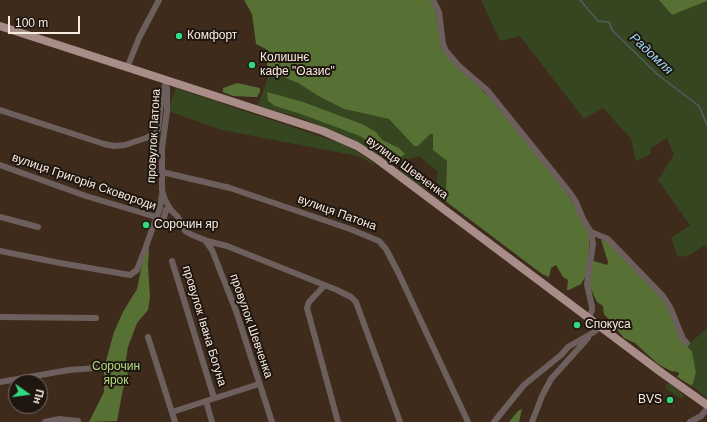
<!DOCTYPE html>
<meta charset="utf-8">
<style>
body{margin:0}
#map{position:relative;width:707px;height:422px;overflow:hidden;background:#3f2b1c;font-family:Helvetica,sans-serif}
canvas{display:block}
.north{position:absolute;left:8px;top:374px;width:40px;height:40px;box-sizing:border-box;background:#1f160f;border:1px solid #766b63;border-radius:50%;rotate:104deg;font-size:11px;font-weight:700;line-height:16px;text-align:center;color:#f8ebe1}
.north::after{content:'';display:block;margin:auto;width:14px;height:18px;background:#33d881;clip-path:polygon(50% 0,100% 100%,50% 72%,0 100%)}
.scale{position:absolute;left:8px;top:16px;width:72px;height:18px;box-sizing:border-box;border:2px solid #f8ebe1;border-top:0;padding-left:5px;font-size:12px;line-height:14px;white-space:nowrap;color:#f8ebe1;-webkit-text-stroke:3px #1f160f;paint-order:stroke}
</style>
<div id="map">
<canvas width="707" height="422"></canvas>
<div class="north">Пн</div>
<div class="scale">100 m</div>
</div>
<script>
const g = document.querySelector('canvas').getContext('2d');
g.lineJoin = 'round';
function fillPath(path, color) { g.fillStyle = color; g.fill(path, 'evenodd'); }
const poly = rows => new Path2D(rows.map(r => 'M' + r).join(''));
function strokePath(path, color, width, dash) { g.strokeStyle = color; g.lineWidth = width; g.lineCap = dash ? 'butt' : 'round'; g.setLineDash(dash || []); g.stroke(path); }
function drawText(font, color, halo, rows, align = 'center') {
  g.font = font + ' Helvetica,sans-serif'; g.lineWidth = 4; g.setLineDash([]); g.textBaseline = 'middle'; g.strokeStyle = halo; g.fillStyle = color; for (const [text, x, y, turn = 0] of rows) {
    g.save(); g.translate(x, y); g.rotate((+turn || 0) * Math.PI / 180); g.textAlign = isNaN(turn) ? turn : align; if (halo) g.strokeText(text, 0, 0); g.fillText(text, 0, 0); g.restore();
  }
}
fillPath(poly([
 [481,0,659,0,672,15,707,1,707,249,705,245,688,256,678,257,671,238,690,225,658,180,674,155,667,138,651,148,651,154,636,161,631,139,603,108,584,119,520,36,500,41],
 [281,76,298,83,320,97,344,109,389,119,414,146,418,146,430,133,433,134,433,150,447,161,446,189,440,197,435,194,438,172,419,156,394,164,350,138,306,120,258,105,268,77],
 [176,88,337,142,347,146,372,161,375,165,358,156,222,130,168,111],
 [404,167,408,169,427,183,428,187,426,189,423,188,400,173,400,169],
 [707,328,707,398,692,386,696,373,687,346],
 [667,384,670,384,683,394,684,395,682,398,680,398,667,389,665,387]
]), '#364621');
fillPath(poly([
 [244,0,432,0,436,12,441,48,489,97,558,180,575,206,590,235,588,261,594,261,607,265,608,262,601,240,608,241,662,298,687,346,692,352,696,373,692,386,677,377,679,374,678,372,671,371,658,364,635,343,624,338,604,314,603,306,597,302,591,289,585,283,585,277,581,284,569,290,567,290,568,280,563,277,556,265,551,268,549,277,542,274,440,197,446,189,447,161,433,150,433,134,430,134,418,146,414,146,389,119,344,109,320,97,298,83,281,76,268,77,266,49,256,44,252,14],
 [659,0,707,0,707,1,672,15],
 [237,83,260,88,260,92,257,97,252,97,233,96,223,92,223,88],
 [267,92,303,102,362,124,376,132,382,140,399,148,405,154,401,157,393,157,388,155,360,136,301,114,275,106,268,101],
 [148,248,149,249,148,265,150,297,148,310,137,323,128,347,126,359,128,378,123,389,117,421,89,422,104,392,104,368,114,332,123,312,137,289,143,260],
 [522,409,519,422,509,422,518,411]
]), '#567133');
strokePath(poly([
 [580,0,598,21,609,22,612,30,657,74,699,106,707,125]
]), '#515e64', 1.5);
strokePath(poly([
 [433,0,439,12,443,44,446,51,459,66,487,90,570,193,576,202,583,219,591,232,608,239,663,296,670,307,683,339,687,343],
 [127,68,139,38,159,0],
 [167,88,167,111,162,148,162,190,165,200,171,210],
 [0,110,104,144,114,146,125,145,146,138,156,133,158,129,162,94,167,80],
 [0,165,86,196,156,217,163,222,166,210,167,209,171,210,178,217,185,231,190,234,207,241,227,246,337,290,351,297,356,302,360,313,400,422],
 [162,172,230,188,350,229,379,241,386,249,399,274,468,422],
 [0,217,38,227],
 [205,240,212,250,236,311,272,422],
 [0,251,60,263,130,275,137,270,145,249,160,208,162,194],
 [172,261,214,398],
 [324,286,309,302,307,308,338,422],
 [589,316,592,311,592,307,587,284,593,244,591,232],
 [0,317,96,318],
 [148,337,175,422],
 [0,382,69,370,96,368],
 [206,401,212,422],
 [172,412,259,384],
 [45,422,59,419,78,421],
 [494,422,524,385,561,355,568,347,594,332,601,326],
 [532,422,542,396,551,379,588,338],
 [690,422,701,416,707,409]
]), '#6d5f5d', 6);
strokePath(poly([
 [0,26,323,131,357,146,377,159,662,373,707,405]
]), '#a88d88', 8);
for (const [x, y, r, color] of [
 [179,36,4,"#33d881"],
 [252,65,4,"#33d881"],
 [146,225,4,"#33d881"],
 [577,325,4,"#33d881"],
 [670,400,4,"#33d881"]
]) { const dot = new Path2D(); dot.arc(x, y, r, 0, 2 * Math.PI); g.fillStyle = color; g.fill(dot); strokePath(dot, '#1f160f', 1.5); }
drawText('12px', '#f8ebe1', '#1f160f', [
 ["Комфорт",187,36],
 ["Колишнє",260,58],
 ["кафе \"Оазис\"",260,72],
 ["Сорочин яр",154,225],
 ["Спокуса",585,325],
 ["BVS",662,400,"right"]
], 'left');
drawText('12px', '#f8ebe1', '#1f160f', [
 ["провулок Патона",154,136,-87],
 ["вулиця Шевченка",407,168,36],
 ["вулиця Григорія Сковороди",84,182,19],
 ["вулиця Патона",337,213,20],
 ["провулок Івана Богуна",204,326,73],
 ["провулок Шевченка",251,326,71]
]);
drawText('12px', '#b1da81', '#1f160f', [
 ["Сорочин",116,367],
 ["ярок",116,381]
]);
drawText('italic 13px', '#9dd8f8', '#1f160f', [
 ["Радомля",651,54,43]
]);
</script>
